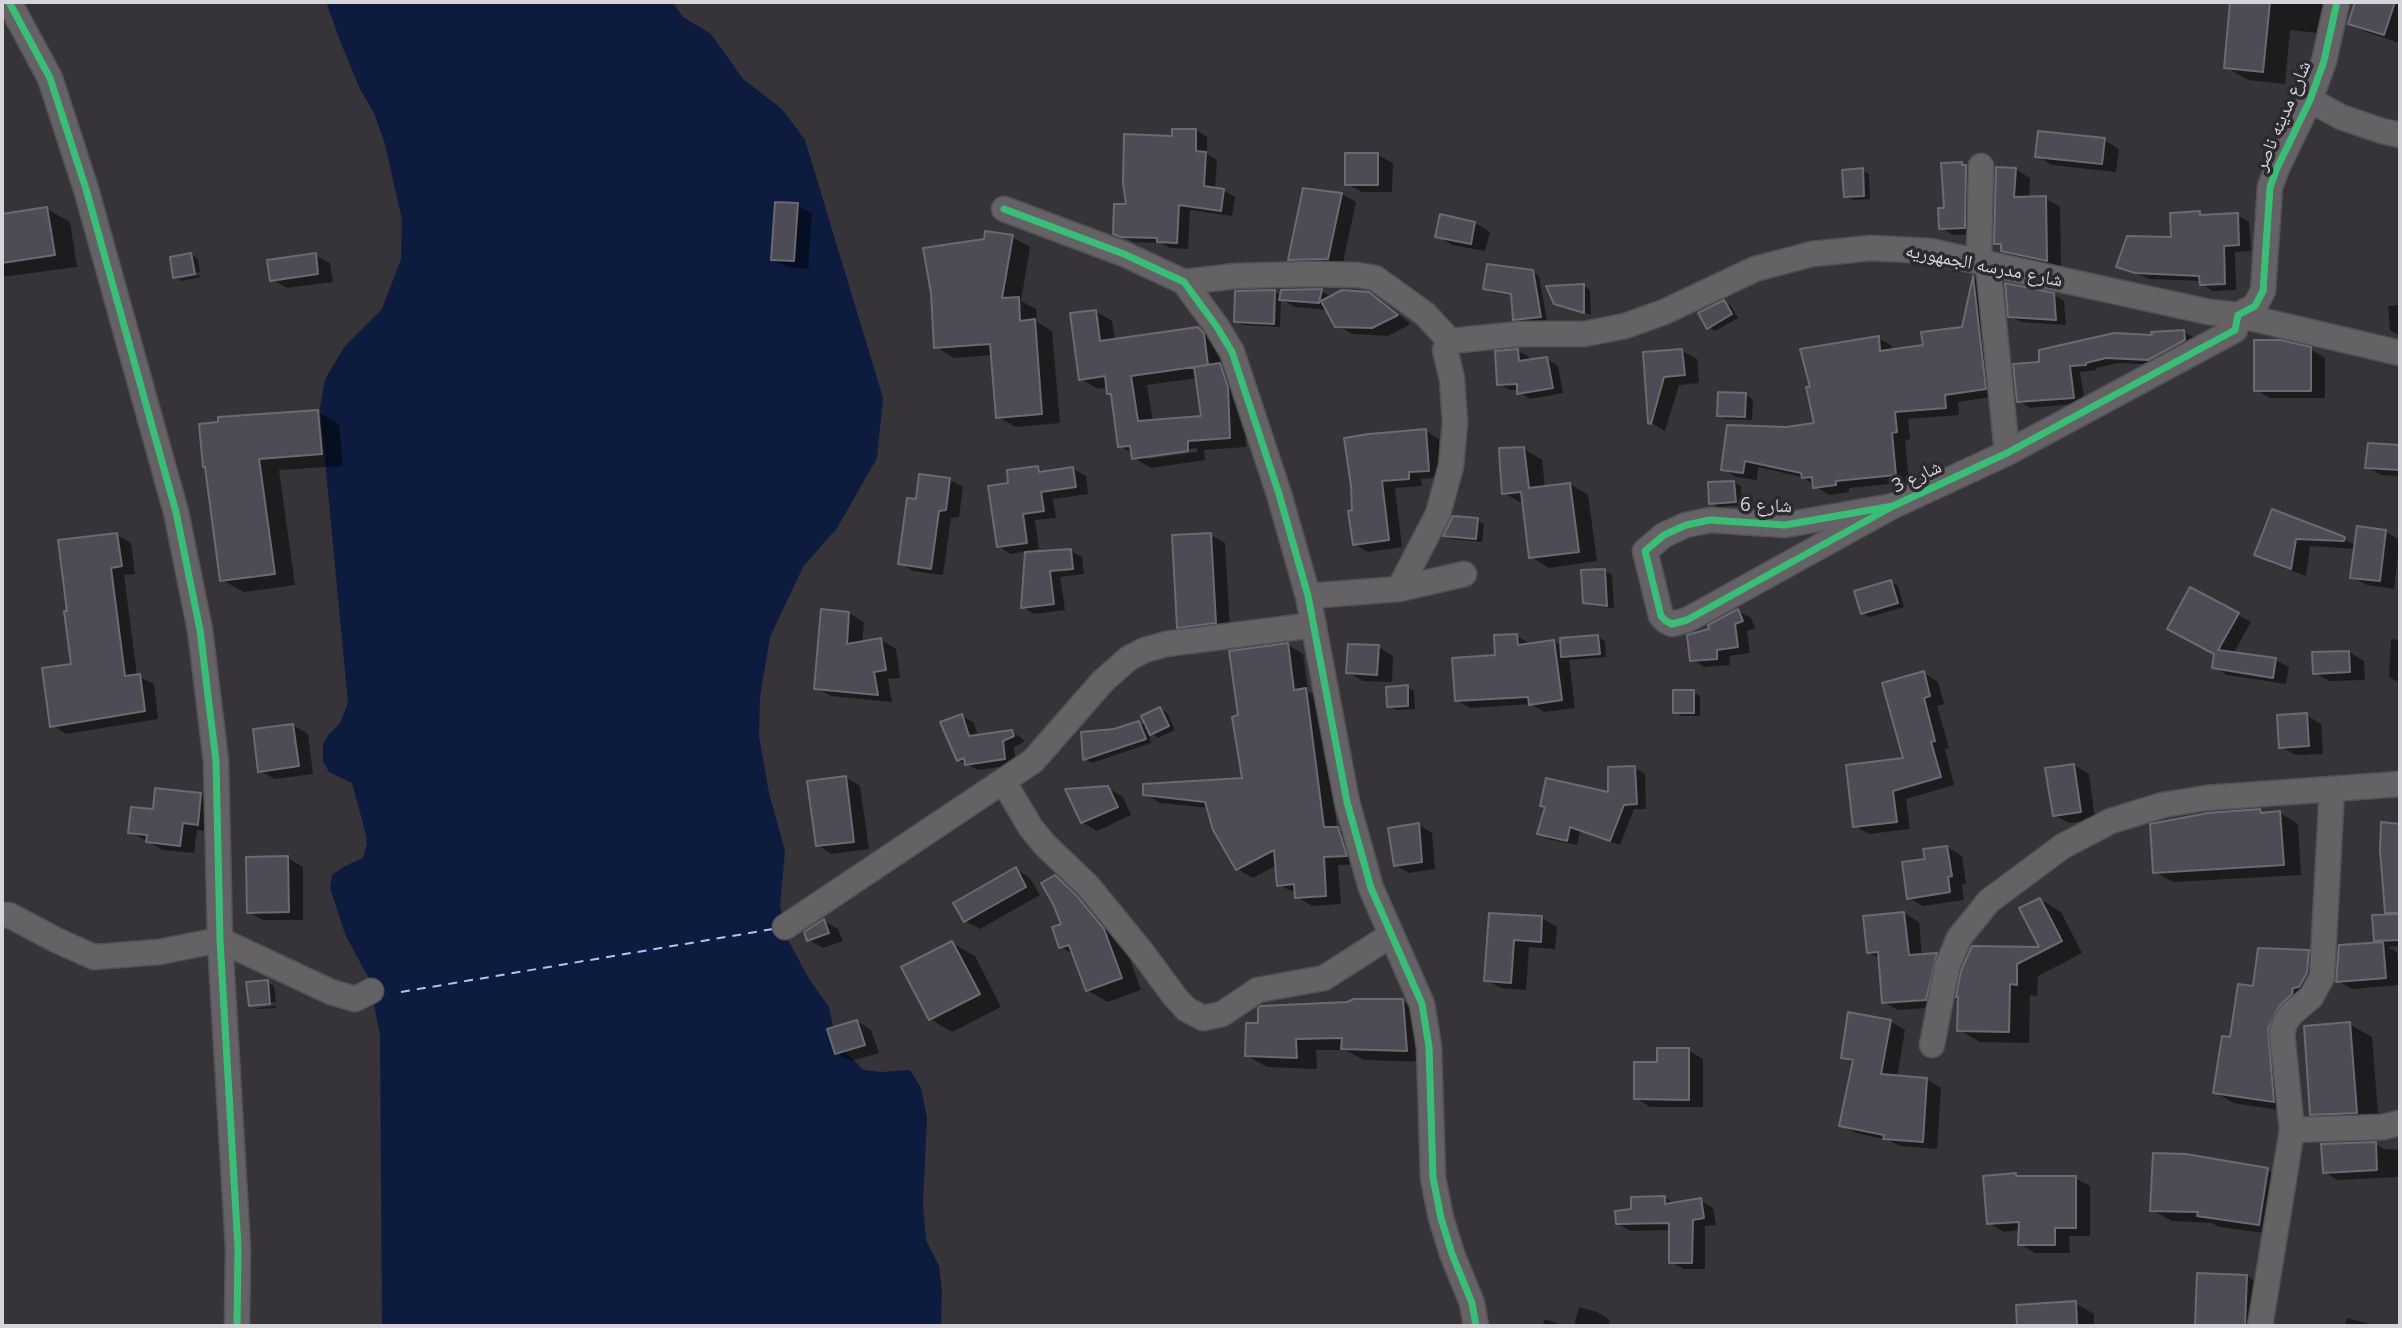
<!DOCTYPE html>
<meta charset="utf-8">
<style>
body{margin:0}
#map{position:relative;width:2402px;height:1328px;overflow:hidden;background:#363439;font-family:"Open Sans",sans-serif}
canvas{display:block}
.frame{position:absolute;inset:0;border:4px solid #d7d5d9;pointer-events:none}
</style>
<div id="map">
<canvas width="2402" height="1328"></canvas>
<div class="frame"></div>
</div>
<script>
const g = document.querySelector('canvas').getContext('2d');
g.lineJoin = 'round';
function fillPath(path, color) { g.fillStyle = color; g.fill(path, 'evenodd'); }
const poly = rows => new Path2D(rows.map(r => 'M' + r).join(''));
function strokePath(path, color, width, dash) { g.strokeStyle = color; g.lineWidth = width; g.lineCap = dash ? 'butt' : 'round'; g.setLineDash(dash || []); g.stroke(path); }
function drawText(font, color, halo, rows, align = 'center') {
  g.font = font + ' "Open Sans","Noto Naskh Arabic",sans-serif'; g.lineWidth = 7; g.setLineDash([]); g.textBaseline = 'middle'; g.strokeStyle = halo; g.fillStyle = color; for (const [text, x, y, turn = 0] of rows) {
    g.save(); g.translate(x, y); g.rotate((+turn || 0) * Math.PI / 180); g.textAlign = isNaN(turn) ? turn : align; if (halo) g.strokeText(text, 0, 0); g.fillText(text, 0, 0); g.restore();
  }
}
fillPath(poly([
 [326,2,672,2,683,17,711,34,743,79,782,109,805,140,883,398,877,458,837,528,803,567,770,637,760,697,759,736,769,793,785,851,780,906,787,938,809,979,829,1007,834,1031,846,1053,864,1070,882,1072,910,1070,921,1088,927,1117,923,1204,926,1240,939,1266,942,1291,941,1326,382,1326,380,1035,369,979,345,934,330,888,332,875,345,866,363,858,367,844,365,831,352,783,329,772,323,761,323,744,329,734,340,723,348,703,320,408,325,379,345,346,382,309,401,259,402,220,385,144,374,113,360,89,342,46]
]), '#0d1c3e');
fillPath(poly([
 [2232,2,2328,2,2327,34,2290,30,2285,84,2248,80,2226,67],
 [2357,2,2400,2,2399,43,2364,31,2350,23],
 [1196,130,1207,137,1207,154,1217,160,1215,189,1223,190,1235,197,1232,216,1190,210,1188,249,1170,248,1161,243,1134,242,1115,233,1128,206,1174,138],
 [2104,140,2119,149,2116,172,2052,165,2037,156],
 [1378,155,1393,163,1392,192,1362,192,1347,184],
 [1962,164,1973,170,1976,234,1953,235,1941,228],
 [2015,169,2030,178,2029,198,2045,198,2060,207,2061,268,2017,259,2002,250,2003,246,1996,243],
 [1862,170,1869,174,1870,199,1853,200,1846,196],
 [1342,194,1356,202,1342,267,1303,267,1290,259],
 [798,205,812,214,808,269,787,267,772,259],
 [47,209,70,222,77,267,2,277,2,216],
 [2199,213,2205,216,2237,215,2249,222,2251,251,2235,252,2236,290,2213,291,2202,284,2201,281,2149,279,2118,266,2173,239],
 [1441,216,1475,223,1490,232,1485,251,1452,245,1437,236],
 [1012,237,1030,247,1021,301,1036,309,1037,322,1052,331,1060,423,1016,427,998,417,992,355,954,358,936,347],
 [191,255,198,259,200,272,179,275,179,279,200,275,201,277,182,281,175,277],
 [315,255,330,263,333,282,287,288,272,279],
 [1532,272,1539,276,1547,320,1522,322,1515,318,1513,296,1491,292,1484,288],
 [1975,279,1987,286,1999,396,1958,402,1959,415,1908,419,1910,439,1905,440,1909,482,1849,488,1849,492,1829,495,1802,477,1758,467,1757,480,1736,477,1723,469,1786,429,1816,424,1878,338,1892,346,1892,351,1925,346,1963,329],
 [1584,286,1590,290,1591,315,1555,303],
 [1321,291,1332,297,1369,294,1384,303,1411,324,1388,336,1352,334,1337,325,1328,310,1295,307,1281,299,1280,327,1242,325,1235,321,1275,292,1282,296],
 [2054,295,2064,301,2066,325,2021,322,2010,316],
 [1724,302,1731,306,1738,318,1715,331,1708,327],
 [2400,305,2400,336,2390,330,2388,306],
 [1095,311,1112,321,1115,341,1198,329,1215,339,1220,345,1223,367,1237,375,1244,397,1246,447,1204,450,1205,460,1151,468,1134,458,1133,454,1120,446,1113,395,1109,393,1108,387,1098,389,1081,379],
 [1198,378,1203,417,1153,422,1147,385],
 [1197,448,1197,452,1147,459,1147,455],
 [2184,332,2195,338,2160,365,2118,363,2096,368,2097,370,2080,372,2085,403,2030,408,2019,401,2041,363,2153,337],
 [2310,349,2325,358,2325,398,2270,398,2256,390],
 [1518,351,1529,357,1529,362,1547,359,1558,366,1563,393,1530,399,1519,392,1519,390,1510,390,1499,384],
 [1682,351,1697,359,1699,383,1679,385,1665,431,1650,422,1645,354],
 [1746,395,1753,399,1752,420,1726,419,1719,415],
 [318,412,339,424,343,466,279,470,295,585,244,592,222,580,206,467],
 [1426,431,1439,439,1442,477,1421,479,1422,486,1395,488,1402,547,1368,552,1354,544,1350,512],
 [2370,445,2400,447,2400,476,2381,475,2367,467],
 [1524,449,1542,460,1545,488,1570,484,1588,495,1597,561,1549,568,1531,557,1523,504,1504,493],
 [1038,468,1046,473,1073,469,1086,476,1088,494,1053,499,1056,518,1035,520,1039,549,1030,551,1030,554,1071,551,1082,557,1084,574,1060,577,1065,610,1034,614,1023,607,1027,551,1011,554,998,546,1010,484],
 [920,476,950,480,963,487,959,517,951,518,943,575,913,571,900,563,918,501],
 [1734,482,1741,486,1742,505,1718,507,1711,503],
 [2273,511,2344,539,2356,546,2358,528,2386,532,2400,540,2394,589,2367,585,2352,577,2356,549,2310,546,2306,576,2271,563,2256,554],
 [1477,520,1484,524,1482,542,1452,539,1445,536],
 [117,535,131,543,135,574,124,575,137,676,154,684,158,719,66,734,52,725,73,666,69,612],
 [1210,535,1225,543,1230,630,1193,635,1179,627],
 [1605,571,1612,575,1614,608,1592,606,1585,602],
 [1891,582,1898,586,1904,607,1869,617,1862,613],
 [2191,589,2251,622,2233,654,2276,660,2289,667,2286,684,2227,675,2214,667,2216,654],
 [1738,611,1751,618,1755,628,1747,631,1750,653,1729,656,1730,665,1705,667,1692,660,1710,630],
 [849,613,864,622,862,643,881,640,896,649,900,678,888,679,892,702,831,696,816,688],
 [1517,636,1532,645,1554,641,1562,646,1598,637,1605,641,1606,657,1569,660,1575,708,1544,712,1531,704,1470,708,1456,700],
 [2391,639,2400,640,2400,683,2389,677],
 [1288,645,1303,654,1308,691,1321,699,1337,828,1353,837,1361,864,1338,865,1341,904,1312,906,1297,897,1297,893,1278,885,1277,865,1253,878,1237,869,1209,808,1160,803,1145,794,1244,780,1240,717],
 [1378,647,1393,656,1392,682,1363,681,1348,672],
 [2349,652,2364,661,2365,680,2329,681,2315,673],
 [1924,673,1938,682,1944,704,1937,706,1949,748,1945,749,1954,785,1906,799,1910,829,1869,834,1855,826,1905,759],
 [1407,687,1414,691,1415,709,1396,710,1389,706],
 [1693,692,1700,696,1700,716,1681,716,1675,712],
 [1160,709,1167,713,1175,730,1158,738,1148,731,1151,743,1092,763,1085,759,1139,722,1149,728],
 [2306,715,2321,724,2323,754,2296,755,2281,747],
 [962,716,974,723,978,736,1012,732,1023,739,1024,742,1014,747,1016,765,978,770,958,760],
 [293,725,308,734,313,774,275,779,260,771],
 [2074,765,2089,774,2095,820,2069,823,2054,815],
 [1635,768,1645,774,1646,809,1634,809,1620,845,1580,831,1577,845,1548,839,1539,834,1610,794],
 [846,777,860,786,869,849,832,854,817,845],
 [1108,788,1123,797,1131,815,1097,831,1082,822],
 [201,794,216,803,212,832,197,830,194,853,163,850,130,832,154,811],
 [2260,811,2266,814,2280,813,2298,824,2301,875,2173,882,2155,872],
 [2383,824,2400,825,2400,946,2388,947,2397,952,2400,985,2352,989,2338,981,2381,944,2375,940,2386,916,2381,850],
 [1419,825,1432,833,1435,869,1409,873,1395,865],
 [1947,847,1962,856,1966,884,1962,885,1964,900,1923,906,1909,898,1927,860],
 [288,858,303,867,303,920,263,920,248,912],
 [1016,869,1030,878,1040,895,980,929,965,921],
 [1055,877,1076,889,1124,943,1141,990,1108,1002,1087,990,1075,955,1061,947,1063,925],
 [2040,899,2061,912,2082,953,2038,976,2037,996,2030,995,2029,1043,1980,1042,1959,1030,1960,997,2042,948],
 [1904,913,1919,922,1922,956,1936,955,1951,963,1940,1007,1898,1010,1883,1002,1880,959,1868,952],
 [1490,915,1542,918,1557,927,1555,949,1529,947,1526,990,1501,988,1486,980],
 [824,921,838,929,843,941,823,948,809,940],
 [952,943,975,956,1001,1007,952,1032,930,1019],
 [2308,952,2326,963,2285,1040,2292,1112,2233,1103,2215,1092,2231,1039,2255,988],
 [267,982,274,986,276,1002,255,1004,255,1008,276,1006,276,1008,257,1009,251,1005],
 [1403,1001,1424,1013,1427,1062,1364,1060,1345,1050,1316,1050,1317,1069,1267,1067,1246,1055],
 [857,1021,871,1030,879,1053,851,1061,836,1053],
 [1890,1021,1905,1030,1897,1077,1926,1079,1941,1088,1937,1149,1900,1146,1888,1140,1856,1133,1841,1125,1853,1063,1842,1057],
 [2349,1024,2372,1037,2379,1125,2335,1126,2312,1113],
 [1688,1050,1703,1059,1703,1107,1650,1107,1636,1098,1659,1064],
 [2376,1144,2384,1149,2400,1150,2400,1177,2338,1180,2324,1172],
 [2267,1170,2287,1181,2279,1235,2219,1227,2212,1223,2172,1221,2152,1210],
 [2016,1175,2021,1178,2075,1178,2090,1186,2090,1236,2069,1236,2070,1253,2035,1253,2020,1244,2020,1230,2004,1232,1989,1223],
 [1664,1197,1675,1204,1700,1200,1713,1208,1716,1225,1705,1226,1705,1269,1684,1269,1671,1262,1671,1230,1630,1231,1617,1223],
 [2199,1274,2247,1276,2266,1287,2264,1326,2196,1326],
 [2075,1303,2094,1314,2094,1326,2018,1326,2018,1306],
 [1579,1307,1597,1312,1610,1320,1608,1326,1574,1326],
 [2347,1318,2377,1326,2345,1326],
 [1545,1319,1564,1326,1542,1326]
]), '#0007');
strokePath(poly([
 [401,992,773,929]
]), '#a6c4f9', 2, [9, 7]);
const building = poly([
 [2230,2,2270,2,2263,72,2224,68,2230,2],
 [2355,2,2395,2,2384,35,2348,24,2355,2],
 [1172,129,1196,129,1196,151,1206,152,1204,186,1224,189,1221,211,1179,205,1177,243,1157,242,1157,238,1121,237,1113,234,1114,204,1126,204,1123,183,1124,134,1172,136,1172,129],
 [2038,131,2105,138,2102,164,2035,157,2038,131],
 [1345,153,1378,153,1378,185,1345,185,1345,153],
 [1962,162,1962,165,1966,165,1965,228,1939,229,1938,208,1944,208,1941,163,1962,162],
 [1996,167,2016,168,2014,197,2046,196,2047,261,2001,251,2001,244,1994,244,1996,167],
 [1863,168,1864,196,1844,197,1842,170,1863,168],
 [1303,188,1342,193,1328,259,1288,260,1303,188],
 [775,202,798,203,794,261,771,260,775,202],
 [47,207,55,255,2,263,2,214,47,207],
 [2200,211,2200,215,2238,213,2239,245,2224,246,2225,284,2200,285,2199,276,2135,273,2116,267,2127,236,2171,237,2170,213,2200,211],
 [1440,214,1475,222,1471,244,1435,237,1440,214],
 [985,231,1013,235,1002,298,1019,297,1020,321,1035,319,1042,414,996,418,990,344,934,348,931,293,923,248,984,239,985,231],
 [191,253,195,274,173,278,170,257,191,253],
 [316,253,318,274,270,281,267,260,316,253],
 [1487,264,1533,270,1541,317,1513,320,1511,294,1483,289,1487,264],
 [1973,276,1986,389,1945,395,1946,408,1895,412,1897,432,1892,433,1896,475,1836,481,1836,485,1813,488,1812,477,1802,478,1801,473,1745,461,1743,473,1721,470,1727,425,1786,427,1814,423,1806,387,1810,387,1800,349,1879,336,1880,351,1923,345,1921,332,1962,327,1973,276],
 [2005,283,2054,293,2056,320,2008,317,2005,283],
 [1584,284,1584,313,1554,304,1546,286,1584,284],
 [1322,289,1319,303,1279,300,1281,290,1322,289],
 [1275,290,1274,324,1234,322,1235,291,1275,290],
 [1342,290,1369,292,1398,315,1372,328,1335,327,1321,301,1342,290],
 [1724,300,1732,314,1707,329,1698,313,1724,300],
 [1096,310,1100,341,1198,327,1204,334,1208,365,1131,376,1138,421,1201,416,1194,367,1220,363,1228,387,1230,438,1188,441,1188,451,1132,459,1130,446,1118,447,1111,394,1107,394,1105,376,1079,380,1070,313,1096,310],
 [2184,330,2185,340,2148,360,2106,358,2086,363,2086,365,2070,366,2074,398,2017,402,2013,364,2039,362,2039,350,2114,333,2152,335,2151,332,2184,330],
 [2254,340,2280,340,2311,347,2311,391,2254,391,2254,340],
 [1518,349,1519,361,1547,357,1553,388,1517,394,1517,384,1497,385,1495,351,1518,349],
 [1682,349,1685,375,1664,377,1651,424,1648,423,1643,352,1682,349],
 [1718,392,1746,393,1745,417,1717,416,1718,392],
 [318,410,322,454,259,459,275,574,220,581,205,467,203,467,199,424,218,422,218,417,318,410],
 [1426,429,1429,471,1409,472,1409,479,1382,481,1389,540,1353,545,1348,511,1352,510,1351,486,1344,438,1369,434,1426,429],
 [2368,443,2400,445,2400,470,2365,468,2368,443],
 [1524,447,1529,488,1570,483,1579,552,1529,558,1521,492,1502,494,1500,467,1499,448,1524,447],
 [1038,466,1039,472,1073,467,1076,487,1041,492,1044,511,1023,514,1027,543,997,547,988,486,1008,483,1007,470,1038,466],
 [919,474,950,478,946,510,939,511,931,569,898,564,907,498,916,499,919,474],
 [1734,481,1736,502,1709,504,1708,482,1734,481],
 [2272,509,2345,537,2344,541,2296,539,2291,569,2254,555,2272,509],
 [1453,516,1478,518,1476,539,1443,536,1453,516],
 [2357,526,2386,530,2380,581,2350,578,2357,526],
 [117,533,122,566,111,568,125,676,140,674,145,711,50,727,42,668,71,664,64,611,67,611,58,540,117,533],
 [1211,533,1216,623,1177,628,1172,535,1211,533],
 [1071,549,1073,569,1050,571,1054,604,1021,608,1025,552,1071,549],
 [1605,569,1607,606,1583,603,1581,570,1605,569],
 [1891,580,1898,603,1861,614,1854,591,1891,580],
 [2190,587,2239,613,2218,650,2276,658,2273,678,2212,668,2214,654,2167,629,2190,587],
 [821,609,849,612,847,644,881,638,886,670,874,672,878,695,814,689,821,609],
 [1738,609,1743,621,1735,624,1738,647,1717,650,1717,659,1690,661,1687,635,1709,629,1708,625,1738,609],
 [1517,634,1518,645,1554,640,1562,700,1529,705,1528,697,1455,701,1452,658,1495,655,1494,635,1517,634],
 [1598,635,1600,654,1561,657,1560,638,1598,635],
 [1288,643,1294,690,1306,688,1324,827,1338,827,1347,856,1324,857,1326,896,1295,898,1294,884,1277,886,1274,850,1236,870,1213,830,1205,802,1143,795,1143,784,1242,778,1232,717,1238,715,1229,651,1288,643],
 [1348,644,1379,645,1377,675,1346,673,1348,644],
 [2349,651,2350,672,2313,674,2312,652,2349,651],
 [1924,671,1930,696,1924,698,1935,741,1931,742,1941,777,1893,791,1897,822,1853,827,1846,765,1903,758,1882,683,1924,671],
 [1408,685,1408,706,1387,707,1386,687,1408,685],
 [1673,690,1694,690,1694,713,1673,713,1673,690],
 [1160,707,1169,726,1150,735,1141,716,1160,707],
 [2307,713,2309,746,2279,748,2277,715,2307,713],
 [962,714,969,736,1012,730,1014,736,1003,741,1005,759,965,765,964,758,957,761,940,722,962,714],
 [1139,721,1146,739,1083,760,1081,732,1114,729,1139,721],
 [293,724,299,766,258,772,253,729,293,724],
 [2074,764,2081,812,2053,816,2045,768,2074,764],
 [1635,766,1637,804,1624,805,1610,841,1570,827,1567,841,1537,834,1545,807,1540,806,1546,778,1608,792,1608,767,1635,766],
 [846,776,854,842,816,846,807,781,846,776],
 [1108,786,1118,807,1081,823,1065,789,1108,786],
 [155,788,201,793,198,825,183,823,180,846,146,842,147,835,128,833,131,807,153,809,155,788],
 [2260,809,2261,813,2280,811,2284,865,2153,873,2150,824,2208,813,2260,809],
 [2381,822,2400,824,2400,913,2385,913,2380,850,2381,822],
 [1419,823,1422,862,1394,866,1388,828,1419,823],
 [1947,846,1952,876,1948,877,1950,892,1907,899,1902,862,1925,859,1923,849,1947,846],
 [288,856,289,912,247,913,246,857,288,856],
 [1016,867,1026,887,964,922,953,903,1016,867],
 [1055,875,1077,896,1104,929,1122,978,1086,991,1069,945,1059,948,1052,927,1061,924,1053,904,1041,883,1055,875],
 [2040,898,2062,941,2017,964,2017,985,2010,984,2009,1032,1957,1031,1958,997,1956,997,1961,971,1972,946,2039,947,2019,908,2040,898],
 [1904,912,1909,955,1937,953,1926,1000,1882,1003,1878,952,1867,953,1863,916,1904,912],
 [1489,913,1542,916,1541,942,1514,940,1511,983,1484,981,1489,913],
 [2400,914,2400,940,2374,941,2372,915,2400,914],
 [824,919,829,933,807,941,804,932,824,919],
 [952,941,980,994,929,1020,901,967,952,941],
 [2383,942,2386,978,2336,982,2339,945,2383,942],
 [2258,948,2309,950,2307,973,2299,987,2293,988,2292,994,2279,1006,2268,1029,2274,1102,2213,1093,2222,1036,2230,1037,2238,984,2253,986,2258,948],
 [268,980,270,1004,249,1006,246,982,268,980],
 [1354,999,1403,999,1407,1051,1341,1049,1342,1038,1296,1039,1297,1058,1245,1056,1246,1023,1258,1023,1258,1008,1261,1006,1347,1002,1354,999],
 [1848,1012,1891,1020,1881,1074,1927,1078,1923,1142,1883,1139,1884,1135,1839,1126,1853,1060,1841,1058,1848,1012],
 [857,1020,865,1045,835,1054,827,1029,857,1020],
 [2350,1022,2357,1113,2310,1115,2304,1026,2350,1022],
 [1657,1048,1689,1048,1689,1100,1634,1099,1634,1062,1657,1062,1657,1048],
 [2376,1142,2377,1170,2323,1173,2321,1144,2376,1142],
 [2153,1153,2186,1154,2268,1168,2259,1225,2197,1216,2198,1212,2150,1211,2153,1153],
 [2016,1173,2016,1176,2076,1176,2076,1228,2055,1228,2055,1245,2018,1245,2019,1222,1987,1224,1983,1176,2016,1173],
 [1665,1196,1665,1204,1701,1198,1704,1218,1693,1220,1692,1263,1669,1263,1669,1223,1616,1224,1615,1211,1631,1209,1631,1197,1665,1196],
 [2197,1273,2247,1275,2245,1326,2195,1326,2197,1273],
 [2076,1301,2077,1326,2017,1326,2016,1305,2076,1301]
]);
fillPath(building, '#4c4b56');
strokePath(building, '#6b6a6d', 2);
const minor = poly([
 [9,2,50,78,86,189,176,512,200,630,216,761,220,940,238,1248,237,1326],
 [2310,100,2341,117,2382,131,2400,135],
 [1004,209,1124,254,1184,282,1217,327,1232,352,1279,494,1308,596,1347,802,1371,888,1422,1004,1429,1047,1433,1178,1441,1218,1452,1254,1472,1303,1476,1326],
 [1979,262,1981,166],
 [1988,264,2007,453],
 [1184,282,1236,276,1310,274,1358,275,1375,278,1425,314,1450,341],
 [1450,341,1520,334,1584,334,1625,326,1664,312,1755,269,1812,254,1871,248,1930,251,2209,312,2238,315,2400,353],
 [1893,506,1785,525,1710,520,1686,525,1664,535,1645,551,1661,616,1666,621,1672,624,1687,620,1893,506,2007,453,2235,330,2238,315,2255,306,2263,291,2270,187,2277,168,2310,100,2324,61,2337,2],
 [1399,589,1438,514,1451,466,1455,423,1452,379,1445,350,1450,341],
 [1308,596,1399,589,1464,574],
 [1003,781,1031,828,1045,845,1088,886,1141,951,1175,997,1186,1009,1203,1018,1222,1014,1258,990,1324,978,1391,935],
 [2,915,9,915,56,940,94,957,159,952,220,940,331,992,355,999,371,991],
 [785,927,1033,761,1103,681,1129,658,1145,650,1166,644,1314,625],
 [1932,1045,1947,967,1959,938,1989,901,2063,846,2111,821,2163,805,2206,798,2400,784],
 [2292,1130,2383,1127,2400,1123],
 [2260,1326,2292,1130,2282,1033,2285,1023,2291,1014,2311,997,2322,977,2332,789]
]);
strokePath(minor, '#535155', 27);
strokePath(minor, '#646265', 24);
strokePath(poly([
 [9,2,50,78,86,189,176,512,200,630,216,761,220,940,238,1248,237,1326],
 [1004,209,1124,254,1184,282,1217,327,1232,352,1279,494,1308,596,1347,802,1371,888,1422,1004,1429,1047,1433,1178,1441,1218,1452,1254,1472,1303,1476,1326],
 [1893,506,1785,525,1710,520,1686,525,1664,535,1645,551,1661,616,1666,621,1672,624,1687,620,1893,506,2007,453,2235,330,2238,315,2255,306,2263,291,2270,187,2277,168,2310,100,2324,61,2337,2]
]), '#3abd76', 7);
drawText('19px', '#d7d5d9', '#2c292f', [
 ["شارع مدينه ناصر",2283,116,-67],
 ["شارع مدرسه الجمهوريه",1984,266,11],
 ["شارع 3",1917,477,-25],
 ["شارع 6",1766,506,2]
]);
</script>
